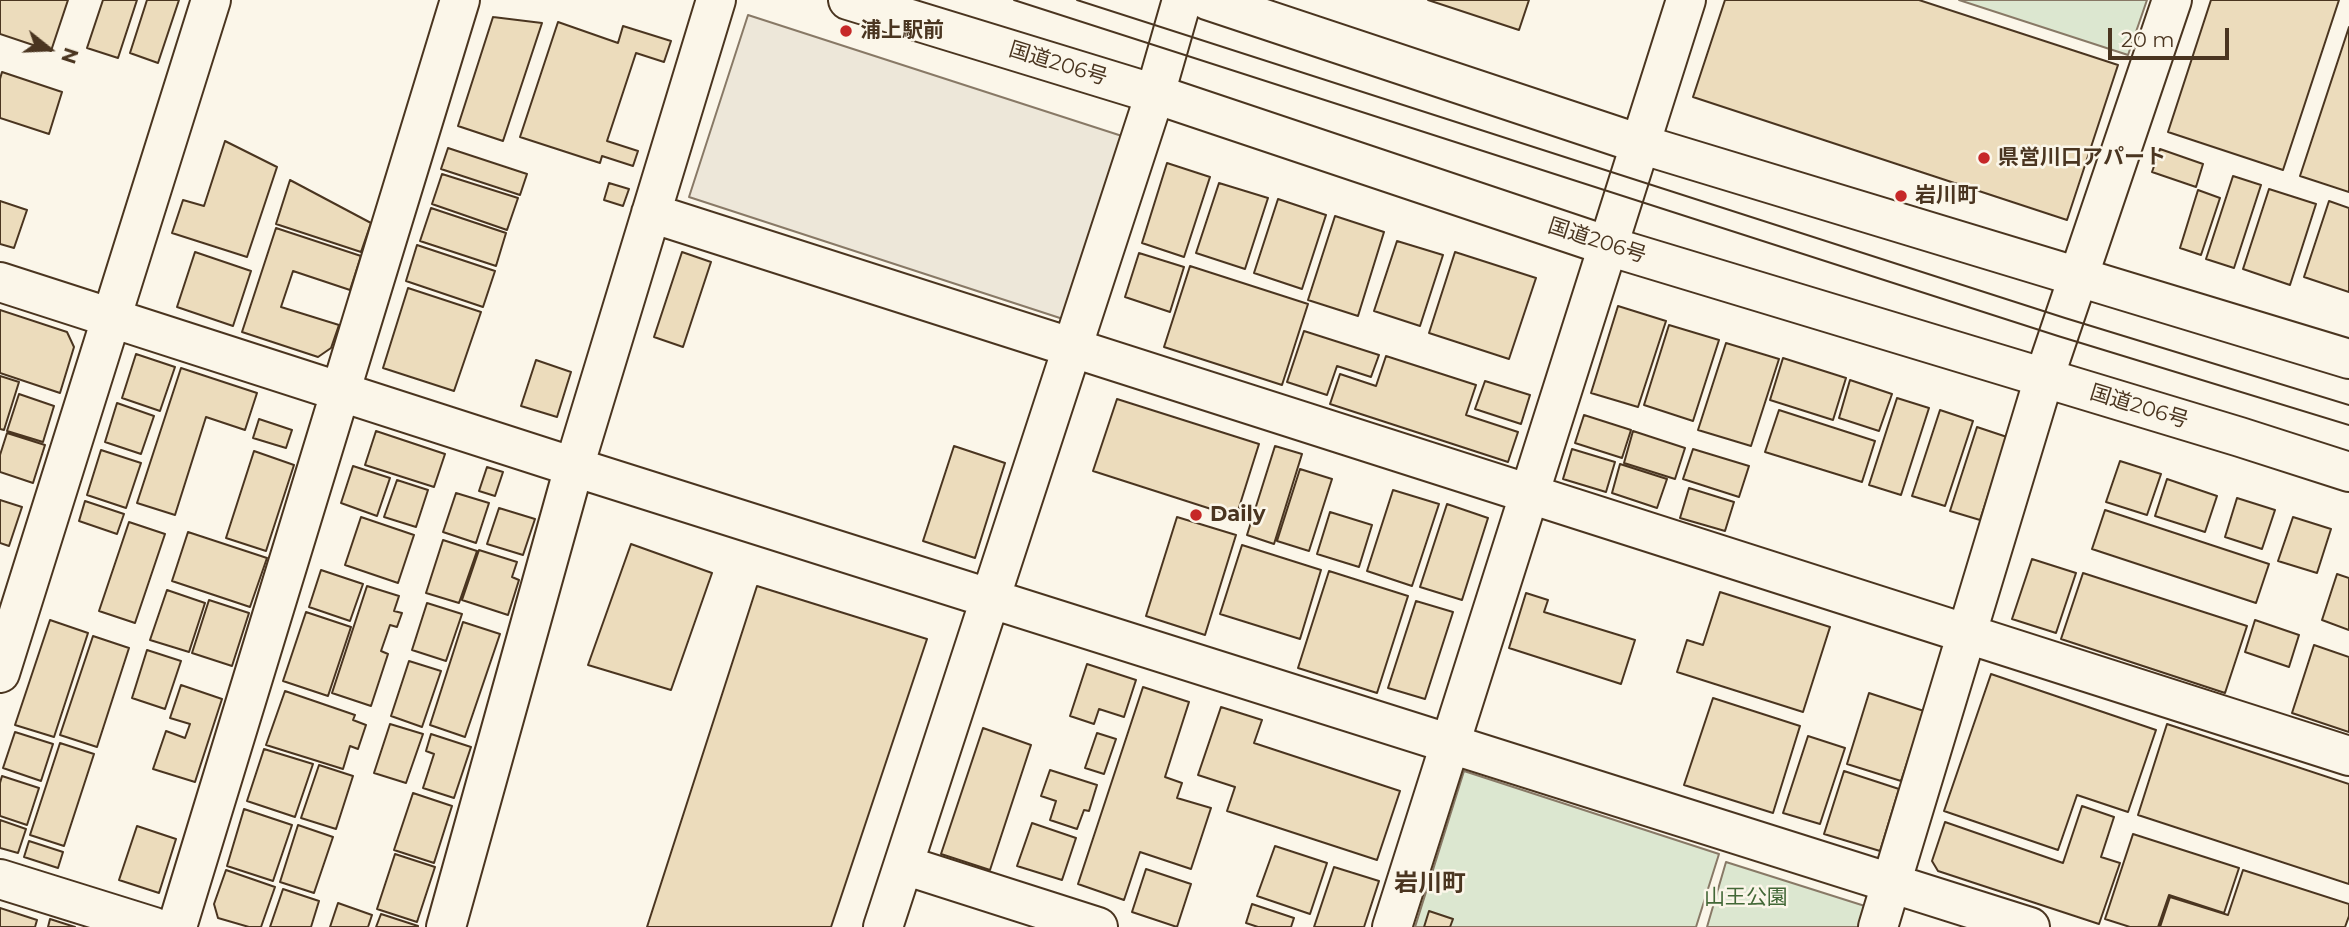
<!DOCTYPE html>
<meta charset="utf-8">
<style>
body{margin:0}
#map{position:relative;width:2349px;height:927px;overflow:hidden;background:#fbf6e9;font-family:Montserrat,sans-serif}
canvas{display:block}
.north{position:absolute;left:14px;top:14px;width:70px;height:70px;-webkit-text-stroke:5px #fbf6e9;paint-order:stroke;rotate:108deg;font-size:19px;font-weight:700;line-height:28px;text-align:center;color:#4a3520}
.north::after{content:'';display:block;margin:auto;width:24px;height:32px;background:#4a3520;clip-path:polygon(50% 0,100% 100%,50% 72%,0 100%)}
.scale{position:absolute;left:2108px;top:28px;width:121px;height:32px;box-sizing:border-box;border:4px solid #4a3520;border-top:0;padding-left:9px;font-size:21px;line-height:24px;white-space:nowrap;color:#4a3520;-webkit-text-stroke:5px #fbf6e9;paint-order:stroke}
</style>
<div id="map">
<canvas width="2349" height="927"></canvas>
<div class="north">N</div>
<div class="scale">20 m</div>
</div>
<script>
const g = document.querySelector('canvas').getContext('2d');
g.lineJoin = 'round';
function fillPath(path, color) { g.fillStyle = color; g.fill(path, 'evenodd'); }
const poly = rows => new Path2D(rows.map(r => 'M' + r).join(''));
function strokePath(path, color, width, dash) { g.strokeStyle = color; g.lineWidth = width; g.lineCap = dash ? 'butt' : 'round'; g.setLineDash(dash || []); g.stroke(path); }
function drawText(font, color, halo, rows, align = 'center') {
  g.font = font + ' Montserrat,"Noto Sans JP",sans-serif'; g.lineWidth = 5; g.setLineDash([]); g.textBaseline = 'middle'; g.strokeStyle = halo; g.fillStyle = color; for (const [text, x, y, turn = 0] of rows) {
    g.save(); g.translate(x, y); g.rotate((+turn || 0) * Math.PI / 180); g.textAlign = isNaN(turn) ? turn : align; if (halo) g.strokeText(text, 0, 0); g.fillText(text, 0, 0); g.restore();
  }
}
const green = poly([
 [1959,0,2147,0,2128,55,1959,0],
 [1464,771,1719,854,1696,927,1415,927,1464,771],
 [1726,862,1868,907,1862,927,1707,927,1726,862]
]);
fillPath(green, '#dce7d0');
strokePath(green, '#887966', 2);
const parking = poly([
 [748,15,1122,136,1063,319,689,197,748,15]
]);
fillPath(parking, '#ede7d9');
strokePath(parking, '#887966', 2);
const building = poly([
 [0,0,68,0,51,51,0,34,0,0],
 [103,0,137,0,118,58,87,48,103,0],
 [147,0,179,0,158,63,130,53,147,0],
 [1428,0,1529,0,1519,30,1428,0],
 [1725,0,1919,0,2118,65,2067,220,1693,97,1725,0],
 [2211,0,2339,0,2283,170,2168,132,2211,0],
 [493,17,542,23,503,141,458,126,493,17],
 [558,22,618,43,623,26,671,41,664,62,636,53,607,141,638,151,633,166,602,156,600,163,520,137,558,22],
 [2349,27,2349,192,2300,176,2349,27],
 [2,72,62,92,49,134,0,118,0,79,2,72],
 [225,141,277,167,247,257,172,233,183,200,204,206,225,141],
 [448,148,527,174,520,195,441,169,448,148],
 [2160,149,2203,164,2196,187,2152,172,2160,149],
 [1167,163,1210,177,1184,257,1142,243,1167,163],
 [442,174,518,198,507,230,432,204,442,174],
 [2233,176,2261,185,2234,268,2206,259,2233,176],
 [290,180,371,223,361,252,276,224,290,180],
 [609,183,629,189,623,206,604,200,609,183],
 [1219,183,1268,198,1245,269,1196,253,1219,183],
 [2269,189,2316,204,2290,285,2243,269,2269,189],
 [2198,190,2220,198,2201,255,2180,248,2198,190],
 [1278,199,1326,215,1302,289,1254,273,1278,199],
 [0,201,27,210,14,248,0,244,0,201],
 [2329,201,2349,208,2349,292,2304,277,2329,201],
 [431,208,506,233,496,266,420,241,431,208],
 [1335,216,1384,232,1358,316,1308,300,1335,216],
 [276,228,361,256,350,290,293,271,281,307,339,325,331,348,318,357,242,332,276,228],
 [1397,241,1443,255,1420,326,1374,311,1397,241],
 [417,245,495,271,483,307,406,281,417,245],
 [195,252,251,271,233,326,177,307,195,252],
 [682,252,711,262,683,347,654,337,682,252],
 [1455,252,1536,278,1509,359,1429,333,1455,252],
 [1139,253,1184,267,1170,312,1125,297,1139,253],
 [1190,266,1308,304,1282,385,1164,347,1190,266],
 [408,288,481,312,454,391,383,368,408,288],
 [1618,306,1666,321,1638,407,1591,393,1618,306],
 [0,310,67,332,74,347,60,393,0,373,0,310],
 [1669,325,1719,340,1693,421,1644,405,1669,325],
 [1304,331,1379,355,1371,377,1337,366,1327,395,1287,382,1304,331],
 [1726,343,1779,359,1751,446,1698,430,1726,343],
 [136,354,175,367,160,411,122,398,136,354],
 [1386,356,1476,385,1466,415,1518,432,1508,462,1330,404,1340,374,1376,386,1386,356],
 [1783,358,1846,378,1833,420,1770,400,1783,358],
 [536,360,571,372,557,417,521,406,536,360],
 [181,368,257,393,245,430,206,417,175,515,137,503,181,368],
 [0,376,19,382,4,430,0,429,0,376],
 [1850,380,1892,394,1879,431,1839,418,1850,380],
 [1485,381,1530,395,1521,424,1475,409,1485,381],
 [19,394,54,406,43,442,7,431,19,394],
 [1897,398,1929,408,1901,495,1869,485,1897,398],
 [1117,399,1259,444,1236,517,1093,471,1117,399],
 [117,403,154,416,141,454,105,442,117,403],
 [1779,410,1875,441,1862,482,1765,452,1779,410],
 [1940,410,1973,421,1945,506,1912,496,1940,410],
 [1584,415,1631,430,1622,458,1575,443,1584,415],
 [259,419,292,430,286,448,253,438,259,419],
 [1977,427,2007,437,1980,520,1950,511,1977,427],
 [376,431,445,454,434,487,365,465,376,431],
 [1633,431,1685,448,1675,479,1624,463,1633,431],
 [7,433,45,445,33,483,0,472,0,455,7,433],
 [954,446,1005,463,975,558,923,541,954,446],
 [1275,446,1302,454,1274,544,1247,535,1275,446],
 [1572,449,1615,462,1606,492,1563,479,1572,449],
 [1693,449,1749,466,1739,497,1683,479,1693,449],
 [101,450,141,463,126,508,87,495,101,450],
 [254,451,294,465,266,551,226,538,254,451],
 [2120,461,2161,474,2147,515,2106,502,2120,461],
 [1620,464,1667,479,1657,508,1612,493,1620,464],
 [353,466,390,478,377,516,341,503,353,466],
 [487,467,503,472,495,496,479,491,487,467],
 [1300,469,1332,479,1309,551,1277,541,1300,469],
 [2167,479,2217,496,2205,532,2155,516,2167,479],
 [397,480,428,490,416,527,384,517,397,480],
 [1689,488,1734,502,1725,531,1680,518,1689,488],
 [1393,490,1439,504,1412,586,1367,571,1393,490],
 [456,493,489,503,476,543,443,532,456,493],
 [2237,498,2275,510,2262,549,2225,537,2237,498],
 [0,500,22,507,9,546,0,543,0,500],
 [85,501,124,514,117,534,79,521,85,501],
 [1447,504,1488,518,1462,600,1420,587,1447,504],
 [499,508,535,519,523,555,487,544,499,508],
 [2105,510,2269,564,2256,603,2092,549,2105,510],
 [1330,512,1372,525,1359,567,1317,554,1330,512],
 [361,517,414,535,398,583,345,565,361,517],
 [1177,517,1236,535,1205,635,1146,616,1177,517],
 [2293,517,2331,529,2317,573,2278,561,2293,517],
 [129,522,165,534,135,623,99,611,129,522],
 [188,532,267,558,250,607,172,581,188,532],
 [443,540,477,551,459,603,426,593,443,540],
 [631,544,712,573,671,690,588,665,631,544],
 [1242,545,1321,570,1300,639,1220,614,1242,545],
 [479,550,517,562,512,577,519,580,508,615,462,600,479,550],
 [2032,559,2076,573,2056,633,2012,619,2032,559],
 [321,570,363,584,350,621,309,607,321,570],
 [1329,571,1408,596,1377,693,1298,668,1329,571],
 [2083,573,2247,626,2225,693,2061,639,2083,573],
 [2337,574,2349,578,2349,630,2322,620,2337,574],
 [367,586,399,596,394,611,402,613,397,627,390,625,381,651,388,654,371,706,332,693,367,586],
 [757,586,927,639,831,927,647,927,757,586],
 [167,590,205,603,189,652,150,640,167,590],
 [1720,592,1830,627,1803,712,1677,672,1687,640,1703,645,1720,592],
 [1526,593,1548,600,1544,612,1635,640,1621,684,1509,648,1526,593],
 [209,600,249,613,232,666,192,653,209,600],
 [1416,601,1453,612,1425,699,1388,688,1416,601],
 [427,603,462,614,446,661,412,650,427,603],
 [306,612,351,627,328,696,283,681,306,612],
 [50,620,88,633,54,737,15,725,50,620],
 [2255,620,2299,635,2289,667,2245,652,2255,620],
 [463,622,500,634,465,737,430,725,463,622],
 [93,636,129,648,97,747,60,735,93,636],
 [2314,645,2349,657,2349,732,2292,713,2314,645],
 [147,650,181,661,165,709,132,698,147,650],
 [409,661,441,671,422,727,391,716,409,661],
 [1087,664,1136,680,1124,717,1099,709,1094,724,1070,716,1087,664],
 [1991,674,2156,730,2128,812,2077,795,2058,850,1944,811,1991,674],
 [181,685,222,699,195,782,153,769,166,731,185,738,190,724,170,718,181,685],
 [1143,687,1189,702,1165,777,1182,783,1177,798,1211,808,1191,869,1140,852,1124,900,1078,884,1143,687],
 [285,691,355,715,353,720,366,725,358,749,350,746,343,769,266,745,285,691],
 [1869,693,1924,711,1901,781,1847,764,1869,693],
 [1713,698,1800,726,1773,813,1684,785,1713,698],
 [1221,707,1262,720,1254,743,1400,791,1377,860,1227,811,1235,787,1198,775,1221,707],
 [390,724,423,734,406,783,374,773,390,724],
 [2167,724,2349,784,2349,884,2138,815,2167,724],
 [983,728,1031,745,990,870,941,854,983,728],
 [15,732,53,744,41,781,3,768,15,732],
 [1097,733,1116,739,1104,774,1085,768,1097,733],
 [431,734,471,747,454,798,423,788,434,754,426,751,431,734],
 [1808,736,1845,748,1820,824,1783,813,1808,736],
 [60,743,94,754,64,846,30,835,60,743],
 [264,749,313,764,295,817,247,801,264,749],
 [319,765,353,776,336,829,301,818,319,765],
 [1050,770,1097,785,1089,811,1084,810,1077,829,1050,820,1056,801,1041,796,1050,770],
 [1844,771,1899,789,1880,851,1824,834,1844,771],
 [2,776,39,788,27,825,0,816,0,783,2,776],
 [413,793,452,806,434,863,394,850,413,793],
 [2082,806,2114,817,2101,857,2120,863,2099,924,1938,871,1932,861,1945,822,2063,863,2082,806],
 [244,809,292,825,273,881,227,866,244,809],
 [0,820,26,829,18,853,0,848,0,820],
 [1032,823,1076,838,1062,880,1017,866,1032,823],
 [298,825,333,837,314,893,280,882,298,825],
 [137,826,176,839,159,893,119,880,137,826],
 [2133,834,2239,868,2224,913,2169,895,2158,927,2130,927,2105,919,2133,834],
 [29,841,63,852,58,868,24,857,29,841],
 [1275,846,1327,863,1310,914,1257,896,1275,846],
 [395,854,435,867,417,922,377,909,395,854],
 [1334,867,1379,881,1364,927,1314,927,1334,867],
 [1146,869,1191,884,1177,927,1132,912,1146,869],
 [226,870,275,887,261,927,249,927,218,918,214,904,226,870],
 [2243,870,2349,904,2349,916,2345,927,2160,927,2170,897,2228,915,2243,870],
 [283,889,319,901,311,927,270,927,283,889],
 [338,903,372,915,368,927,330,927,338,903],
 [1252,904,1294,918,1291,927,1258,927,1246,923,1252,904],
 [0,908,37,920,35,927,0,927,0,908],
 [1429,911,1453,919,1450,927,1424,927,1429,911],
 [381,914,418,926,418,927,376,927,381,914],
 [50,919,75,927,48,927,50,919]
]);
fillPath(building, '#ecdcbc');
strokePath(building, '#4a3520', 2);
const minor = poly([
 [651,213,2349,756],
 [0,282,574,467,2030,927],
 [0,673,211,0],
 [904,865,1098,927],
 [0,879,154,927],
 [177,927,460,0],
 [446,927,574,467,716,0],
 [883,927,1155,94,1182,0],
 [1392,927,1686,0],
 [1878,927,2044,378,2172,0]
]);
const highway = poly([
 [848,0,1155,94,1608,246,2240,437,2349,472],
 [1207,0,1640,144,2349,359]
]);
strokePath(minor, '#4a3520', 42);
strokePath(highway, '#4a3520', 42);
strokePath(minor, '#fbf6e9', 38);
strokePath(highway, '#fbf6e9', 38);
strokePath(poly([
 [1014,0,2058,336,2349,425],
 [1077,0,2065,318,2349,405]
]), '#4a3520', 2);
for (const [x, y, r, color] of [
 [846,31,7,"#c62828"],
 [1984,158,7,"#c62828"],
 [1901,196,7,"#c62828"],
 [1196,515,7,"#c62828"]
]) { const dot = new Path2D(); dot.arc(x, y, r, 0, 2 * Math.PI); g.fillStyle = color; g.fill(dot); strokePath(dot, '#fbf6e9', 2.5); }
drawText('bold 21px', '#4a3520', '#fbf6e9', [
 ["浦上駅前",860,31],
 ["県営川口アパート",1998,158],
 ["岩川町",1915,196],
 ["Daily",1210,515]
], 'left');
drawText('21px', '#4a3520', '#fbf6e9', [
 ["国道206号",1058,64,17],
 ["国道206号",1597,241,18],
 ["国道206号",2139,407,17]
]);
drawText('21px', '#436837', '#fbf6e9', [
 ["山王公園",1746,898]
]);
drawText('bold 24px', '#4a3520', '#fbf6e9', [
 ["岩川町",1430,884]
]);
</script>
